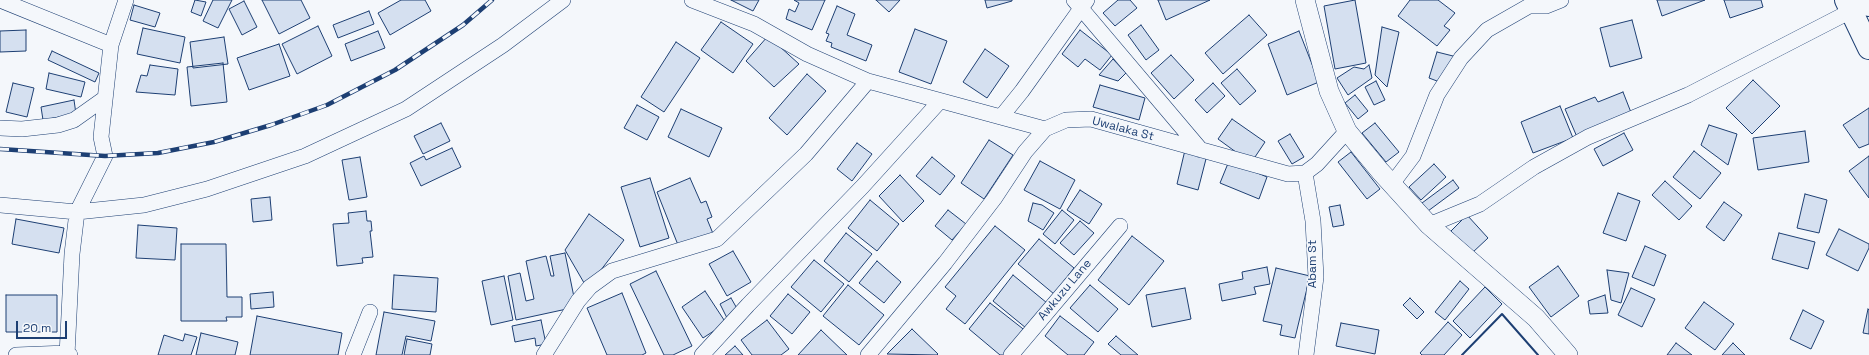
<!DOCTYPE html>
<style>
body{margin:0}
#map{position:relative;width:1869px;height:355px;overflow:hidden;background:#f4f7fb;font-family:"Space Grotesk",sans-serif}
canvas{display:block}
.scale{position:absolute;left:16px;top:321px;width:51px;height:18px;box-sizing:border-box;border:2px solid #1d3f73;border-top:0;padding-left:5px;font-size:12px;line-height:14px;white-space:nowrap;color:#1d3f73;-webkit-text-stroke:3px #f4f7fb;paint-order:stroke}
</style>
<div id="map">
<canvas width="1869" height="355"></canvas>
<div class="scale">20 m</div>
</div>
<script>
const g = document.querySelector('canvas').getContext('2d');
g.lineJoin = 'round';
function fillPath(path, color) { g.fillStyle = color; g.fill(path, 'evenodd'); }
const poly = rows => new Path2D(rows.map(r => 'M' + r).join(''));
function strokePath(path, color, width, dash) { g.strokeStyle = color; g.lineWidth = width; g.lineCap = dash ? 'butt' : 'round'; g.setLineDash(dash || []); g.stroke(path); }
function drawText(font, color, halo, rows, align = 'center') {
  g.font = font + ' "Space Grotesk",sans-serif'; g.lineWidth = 3; g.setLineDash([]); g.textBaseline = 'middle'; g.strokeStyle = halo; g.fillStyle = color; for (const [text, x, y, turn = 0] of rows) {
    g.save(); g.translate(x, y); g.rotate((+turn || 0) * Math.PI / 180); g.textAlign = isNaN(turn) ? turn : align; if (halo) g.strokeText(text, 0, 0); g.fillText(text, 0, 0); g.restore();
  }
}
const building = poly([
 [195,0,206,2,201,16,191,12,195,0],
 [213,0,232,0,218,28,203,21,213,0],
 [262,0,301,0,310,18,279,34,262,0],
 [401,0,425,0,431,11,390,35,378,13,401,0],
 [731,0,759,0,753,11,731,0],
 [825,0,812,30,786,19,789,9,795,12,799,3,794,0,825,0],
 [876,0,900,0,889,12,876,0],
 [985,0,1012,0,1012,1,987,8,985,0],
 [1118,0,1130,0,1137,8,1115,26,1103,13,1118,0],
 [1158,0,1210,0,1166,20,1158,0],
 [1355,0,1366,63,1335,69,1324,6,1355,0],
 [1410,0,1438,0,1455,13,1444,26,1450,30,1437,46,1398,16,1410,0],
 [1657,0,1705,0,1662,16,1657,0],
 [1724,0,1761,0,1763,7,1730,18,1724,0],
 [244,1,257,27,242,35,229,9,244,1],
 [134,5,160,13,155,27,130,20,134,5],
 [837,6,855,14,847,35,872,45,866,61,831,47,832,43,826,41,829,34,826,33,837,6],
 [369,11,374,24,338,38,333,25,369,11],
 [1249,15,1267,35,1223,74,1205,53,1249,15],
 [1632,20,1642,58,1610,67,1600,28,1632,20],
 [721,22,753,44,733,73,701,50,721,22],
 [1141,25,1159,50,1146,60,1128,35,1141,25],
 [318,26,332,56,297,74,282,44,318,26],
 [1382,27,1399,32,1387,87,1375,75,1382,27],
 [143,28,185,37,180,63,137,54,143,28],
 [915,29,947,41,931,84,899,72,915,29],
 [26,30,26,51,0,52,0,31,26,30],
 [1080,30,1112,55,1100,70,1085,59,1078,67,1062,54,1080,30],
 [378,31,385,48,351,61,345,44,378,31],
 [1299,31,1319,82,1287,95,1268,44,1299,31],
 [768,36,799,64,774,87,746,61,768,36],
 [224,37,228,64,193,68,190,42,224,37],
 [676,42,700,58,664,112,641,97,676,42],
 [279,44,290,76,249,90,237,58,279,44],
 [985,49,1009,66,987,98,963,82,985,49],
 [52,51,99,73,95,82,48,60,52,51],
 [1437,52,1461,58,1445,84,1429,78,1437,52],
 [1171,55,1194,80,1174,99,1151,73,1171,55],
 [1113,59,1126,73,1118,81,1099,75,1113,59],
 [223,63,227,102,191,106,187,67,223,63],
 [150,65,178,69,175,95,136,92,141,75,147,76,150,65],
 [1369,65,1372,78,1348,95,1337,78,1354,67,1364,69,1369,65],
 [1237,69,1256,91,1240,105,1221,83,1237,69],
 [49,73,85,82,81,97,46,89,49,73],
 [807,74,826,91,787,135,769,118,807,74],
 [1753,80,1780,106,1752,134,1726,108,1753,80],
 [1376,81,1385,100,1374,105,1365,87,1376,81],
 [13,83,34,88,27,117,6,112,13,83],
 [1213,83,1225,96,1207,113,1195,100,1213,83],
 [1100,85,1145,98,1139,120,1093,107,1100,85],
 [1623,92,1632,115,1577,137,1565,109,1595,97,1598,102,1623,92],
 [1355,95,1368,111,1358,119,1345,103,1355,95],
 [74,100,76,114,43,120,41,107,74,100],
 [637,105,659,117,647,140,624,128,637,105],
 [1560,106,1573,138,1533,153,1521,122,1560,106],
 [1869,108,1869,144,1859,148,1843,125,1869,108],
 [681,109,722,128,709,157,668,137,681,109],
 [1232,119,1265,142,1251,163,1218,139,1232,119],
 [441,123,450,141,423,154,414,136,441,123],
 [1375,123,1399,152,1386,162,1362,133,1375,123],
 [1709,125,1737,134,1728,165,1701,145,1709,125],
 [1805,131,1809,162,1758,170,1753,138,1805,131],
 [1624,133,1633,150,1603,166,1594,149,1624,133],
 [1290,134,1304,157,1292,164,1278,141,1290,134],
 [989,140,1013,155,984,199,961,183,989,140],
 [857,143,872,154,852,181,837,169,857,143],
 [452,148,461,167,421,186,410,163,424,156,426,160,452,148],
 [1185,150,1207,155,1198,190,1177,184,1185,150],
 [1694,151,1721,173,1700,199,1673,177,1694,151],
 [1351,152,1380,189,1367,199,1338,162,1351,152],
 [1869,156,1869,198,1849,171,1869,156],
 [360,157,367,197,349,200,342,160,360,157],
 [932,157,955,176,940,195,916,176,932,157],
 [1040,161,1075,180,1060,209,1024,190,1040,161],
 [1229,161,1267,177,1259,199,1220,183,1229,161],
 [1434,164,1446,177,1421,200,1409,187,1434,164],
 [900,175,924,201,903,222,879,196,900,175],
 [650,178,669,238,640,247,621,187,650,178],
 [690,178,701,203,706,201,712,217,707,219,714,236,680,250,657,192,690,178],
 [1453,180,1459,188,1428,211,1422,203,1453,180],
 [1665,181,1692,206,1679,220,1652,195,1665,181],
 [1080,190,1102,204,1089,224,1067,210,1080,190],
 [1618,193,1640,201,1626,241,1603,233,1618,193],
 [1805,194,1827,200,1819,233,1797,228,1805,194],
 [270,197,272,220,253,222,251,199,270,197],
 [870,200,899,224,877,251,848,228,870,200],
 [1724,202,1742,215,1724,241,1706,227,1724,202],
 [1033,203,1042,205,1054,213,1043,230,1028,221,1033,203],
 [1340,205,1344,225,1333,227,1329,207,1340,205],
 [948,210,966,224,952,240,935,226,948,210],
 [1062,210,1074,220,1055,244,1043,234,1062,210],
 [366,211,367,221,371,221,372,231,370,231,373,257,362,258,363,263,337,266,333,224,349,223,348,213,366,211],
 [589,214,624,240,587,288,565,250,589,214],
 [1467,215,1488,238,1472,253,1451,231,1467,215],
 [16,219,64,228,59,253,12,244,16,219],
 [1080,221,1094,233,1074,255,1060,243,1080,221],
 [138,225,177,228,175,260,136,258,138,225],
 [995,226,1025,250,965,324,946,309,956,296,945,287,995,226],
 [1839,229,1869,244,1869,248,1858,271,1826,255,1839,229],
 [846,233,872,254,849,282,824,261,846,233],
 [1779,233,1815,242,1808,269,1772,259,1779,233],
 [1132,236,1164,261,1129,305,1098,280,1132,236],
 [1039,239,1074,268,1054,294,1018,264,1039,239],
 [181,244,226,244,227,297,242,297,242,317,226,317,227,321,181,321,181,244],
 [1645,246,1666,255,1654,286,1632,277,1645,246],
 [733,251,751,282,727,296,709,264,733,251],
 [565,253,576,307,516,320,508,276,520,273,526,301,534,299,526,261,546,256,551,276,554,276,550,256,565,253],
 [814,260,844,284,821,312,791,287,814,260],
 [877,261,901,282,884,303,859,283,877,261],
 [1558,266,1579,296,1551,317,1529,287,1558,266],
 [1267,267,1270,284,1254,287,1256,294,1222,301,1219,284,1243,279,1242,272,1267,267],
 [1276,268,1310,276,1295,338,1280,335,1282,325,1263,321,1276,268],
 [1607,270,1629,273,1621,303,1611,300,1607,270],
 [656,271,692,346,673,355,664,355,630,284,656,271],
 [394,275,438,278,436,312,392,309,394,275],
 [1013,275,1047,303,1026,328,993,301,1013,275],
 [504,276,513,320,491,325,482,281,504,276],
 [1460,281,1469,289,1445,320,1435,312,1460,281],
 [848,285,884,315,859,345,823,316,848,285],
 [1090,285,1118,309,1098,332,1070,308,1090,285],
 [1485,287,1502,304,1470,338,1453,321,1485,287],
 [1185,288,1191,319,1152,327,1146,295,1185,288],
 [1631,288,1655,299,1642,327,1618,315,1631,288],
 [705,291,726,323,703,338,682,307,705,291],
 [273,292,274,307,251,309,250,294,273,292],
 [622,293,646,353,642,355,607,355,587,308,622,293],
 [788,294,810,312,792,334,770,316,788,294],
 [6,295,57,295,57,332,6,332,6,295],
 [1605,295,1608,313,1590,314,1588,301,1605,295],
 [731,298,739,312,727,318,720,304,731,298],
 [1410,298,1424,312,1417,319,1403,305,1410,298],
 [1704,302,1734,324,1715,350,1685,328,1704,302],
 [990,303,1027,332,1008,355,1000,355,969,329,990,303],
 [1868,309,1869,310,1869,334,1863,333,1868,309],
 [1803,310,1824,321,1811,349,1790,339,1803,310],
 [384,312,435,321,431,341,406,336,402,355,376,355,384,312],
 [257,316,342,333,338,355,250,355,257,316],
 [1060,316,1094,342,1084,355,1068,355,1045,336,1060,316],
 [541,320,546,344,536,346,535,338,515,342,512,326,541,320],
 [767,320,789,349,781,355,752,355,741,340,767,320],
 [1448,322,1462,335,1444,355,1422,355,1420,353,1448,322],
 [1341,323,1379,330,1375,354,1336,346,1341,323],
 [912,329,938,354,937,355,887,354,912,329],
 [821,330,847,355,798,355,821,330],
 [201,333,238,342,235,355,196,355,201,333],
 [185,334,197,337,191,355,158,355,164,335,183,341,185,334],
 [1116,336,1138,355,1121,355,1108,344,1116,336],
 [407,339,432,344,430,355,404,355,407,339],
 [1676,343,1692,355,1667,355,1676,343],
 [1733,343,1745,355,1722,355,1733,343],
 [735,346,743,355,725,355,735,346]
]);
fillPath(building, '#d5e0f0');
strokePath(building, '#1d3f73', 1);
const minor = poly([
 [0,0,111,45],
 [692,0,754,24,807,54,868,81,1045,129],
 [1074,0,1201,150],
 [1001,117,1022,91,1087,0],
 [0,128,22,129,58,125,74,120,105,98],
 [1305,173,1313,221,1316,277,1306,355],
 [1392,184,1413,156,1437,95,1461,58,1487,30,1529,6,1546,6,1561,0],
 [0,205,77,212,144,205,207,189,305,156,406,109,503,45,563,0],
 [1429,225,1480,204,1534,167,1588,137,1688,95,1851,11],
 [16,355,67,353,70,355],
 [67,355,72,254,77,212,105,156,101,137,111,45,126,0],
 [353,355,370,312],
 [544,355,578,301,590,287,612,271,717,239,806,154,868,81],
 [702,355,748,305,863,186,940,101],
 [868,355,945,263,994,199,1025,152,1045,129,1066,120,1091,119,1288,174,1305,173,1317,164,1347,131],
 [1011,355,1120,226]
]);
const tertiary = poly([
 [1305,0,1329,91,1347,131,1380,171,1429,225,1536,318,1568,355]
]);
const secondary = poly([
 [1846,0,1869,48],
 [1867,0,1869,5]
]);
strokePath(minor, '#1d3f73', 16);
strokePath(tertiary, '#1d3f73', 20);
strokePath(secondary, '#1d3f73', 24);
strokePath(minor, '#f4f7fb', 15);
strokePath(tertiary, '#f4f7fb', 19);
strokePath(secondary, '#f4f7fb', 22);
const rail = poly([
 [0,149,105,156,158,153,214,142,271,125,327,105,395,70,463,25,492,0]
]);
strokePath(rail, '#1d3f73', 4.5);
strokePath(rail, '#f4f7fb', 3, [9]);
strokePath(poly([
 [1462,355,1502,314,1538,355]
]), '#1d3f73', 2);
drawText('12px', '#1d3f73', '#f4f7fb', [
 ["Uwalaka St",1123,129,15],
 ["Abam St",1313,264,-90],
 ["Awkuzu Lane",1065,290,-50]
]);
</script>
